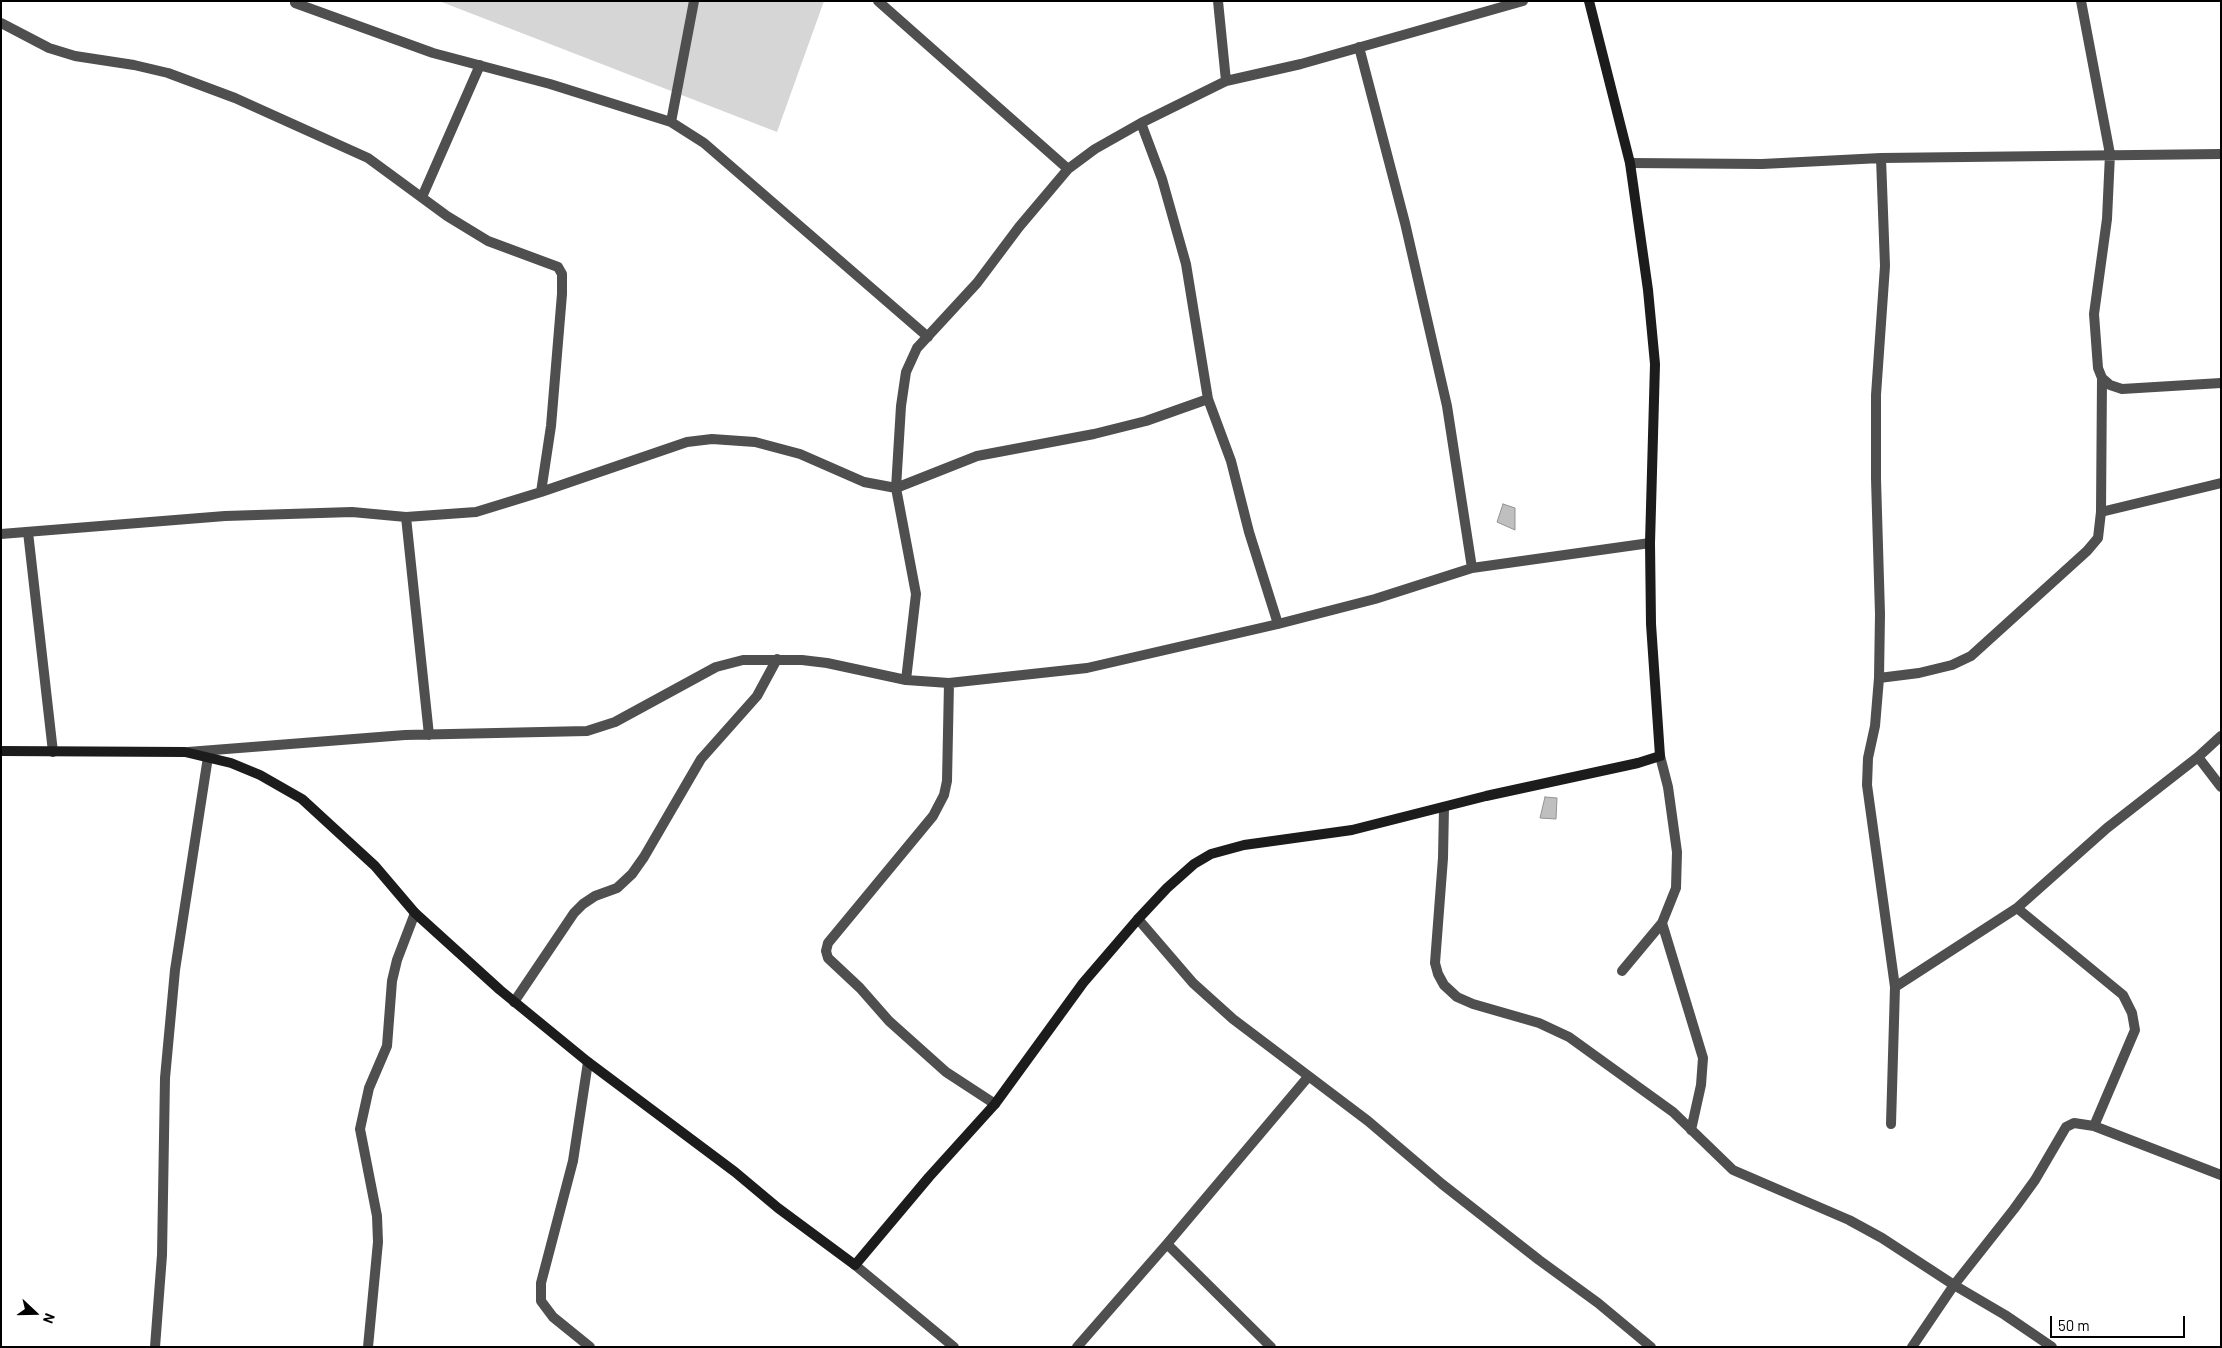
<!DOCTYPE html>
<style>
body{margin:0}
#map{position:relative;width:2222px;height:1348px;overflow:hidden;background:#fff;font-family:Barlow,sans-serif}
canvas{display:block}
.frame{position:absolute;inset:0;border:2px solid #000;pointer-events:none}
.north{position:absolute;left:10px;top:1288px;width:50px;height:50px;-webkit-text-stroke:4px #fff;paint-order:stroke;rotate:111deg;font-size:14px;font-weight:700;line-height:20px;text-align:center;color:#000}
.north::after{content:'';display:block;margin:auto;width:18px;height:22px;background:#000;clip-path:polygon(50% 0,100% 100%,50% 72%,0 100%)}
.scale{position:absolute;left:2050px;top:1316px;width:135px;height:22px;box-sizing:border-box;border:2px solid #000;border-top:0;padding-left:6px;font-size:15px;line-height:18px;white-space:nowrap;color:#000;-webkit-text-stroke:4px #fff;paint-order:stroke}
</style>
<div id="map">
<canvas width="2222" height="1348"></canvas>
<div class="frame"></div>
<div class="north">N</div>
<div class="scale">50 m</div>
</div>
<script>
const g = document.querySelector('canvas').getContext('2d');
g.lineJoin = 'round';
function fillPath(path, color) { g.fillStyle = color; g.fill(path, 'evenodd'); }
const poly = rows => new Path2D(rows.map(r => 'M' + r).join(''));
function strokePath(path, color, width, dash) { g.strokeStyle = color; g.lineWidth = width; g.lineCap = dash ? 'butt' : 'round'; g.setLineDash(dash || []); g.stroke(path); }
fillPath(poly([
 [439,1,824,1,777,132]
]), '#d6d6d6');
const building = poly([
 [1503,504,1515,508,1515,530,1497,522,1503,504],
 [1545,797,1557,798,1556,819,1540,818,1545,797]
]);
fillPath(building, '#bfbfbf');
strokePath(building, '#939393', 1);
strokePath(poly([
 [878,1,1068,169],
 [1218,1,1226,81],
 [295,3,433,53,550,84,671,122,704,143,928,337],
 [1,23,49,48,75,56,134,65,168,73,235,98,368,158,447,216,488,241,558,267,562,274,562,294,551,426,541,492],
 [1359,47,1405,223,1447,406,1472,568],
 [671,122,694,1],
 [1141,123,1162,179,1186,264,1208,399,1231,461,1249,532,1278,624],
 [1881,158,1885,266,1876,395,1876,479,1880,614,1879,678,1875,726,1868,758,1867,785,1895,987,1891,1124],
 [1630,163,1762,164,1881,158,2221,154],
 [422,197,480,65],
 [2102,378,2110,385,2122,389,2221,383],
 [2101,512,2221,483],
 [406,517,429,735],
 [28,532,53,752],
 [1,534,225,516,352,512,406,517,476,512,541,492,687,442,712,439,755,442,800,454,864,482,896,488,901,406,906,372,917,348,977,283,1019,227,1068,169,1095,149,1141,123,1226,81,1301,64,1523,1],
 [1879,678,1919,673,1952,665,1971,656,2087,551,2098,538,2101,512,2102,378,2098,368,2094,314,2107,219,2110,154,2081,1],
 [906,680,916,594,896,488,977,456,1094,434,1146,421,1208,399],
 [949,683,947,781,944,795,933,816,828,943,826,951,828,958,860,988,889,1021,946,1072,995,1104],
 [188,752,405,735,587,731,615,722,716,667,743,660,802,660,827,663,906,680,949,683,1087,668,1278,624,1375,599,1472,568,1650,543],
 [2198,757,2221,736],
 [1444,807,1443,858,1435,963,1438,974,1444,985,1457,997,1473,1004,1539,1023,1569,1037,1673,1112,1733,1170,1849,1220,1882,1238,1954,1285,2005,1315,2052,1347],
 [2017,908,2123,995,2132,1013,2135,1030,2094,1126],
 [1138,919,1193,983,1233,1019,1368,1121,1442,1184,1539,1260,1598,1303,1651,1347],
 [1662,923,1703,1058,1701,1085,1691,1130],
 [1622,971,1662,923,1676,888,1677,852,1668,787,1660,756],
 [1895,987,2017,908,2107,828,2198,757,2221,787],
 [514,1002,574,913,583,904,595,896,617,888,632,874,644,857,701,759,757,696,777,659],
 [588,1062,573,1161,541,1283,541,1301,553,1317,590,1347],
 [1167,1244,1271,1347],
 [855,1265,954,1347],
 [155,1347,162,1255,165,1078,175,970,208,757],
 [368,1347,378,1242,377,1216,360,1129,369,1088,387,1046,392,981,397,960,415,913],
 [1077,1347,1167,1244,1308,1077],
 [1912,1347,1954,1285,2014,1209,2035,1180,2066,1127,2074,1123,2094,1126,2221,1175]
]), '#4f4f4f', 10);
strokePath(poly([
 [1,751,185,752,231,763,260,775,302,799,375,866,415,913,500,990,588,1062,735,1172,778,1208,855,1265,929,1177,995,1104,1083,983,1138,919,1167,888,1194,864,1211,854,1244,845,1352,830,1486,796,1638,763,1660,756,1651,624,1650,543,1655,364,1648,290,1630,163,1589,1]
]), '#1c1c1c', 10);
</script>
